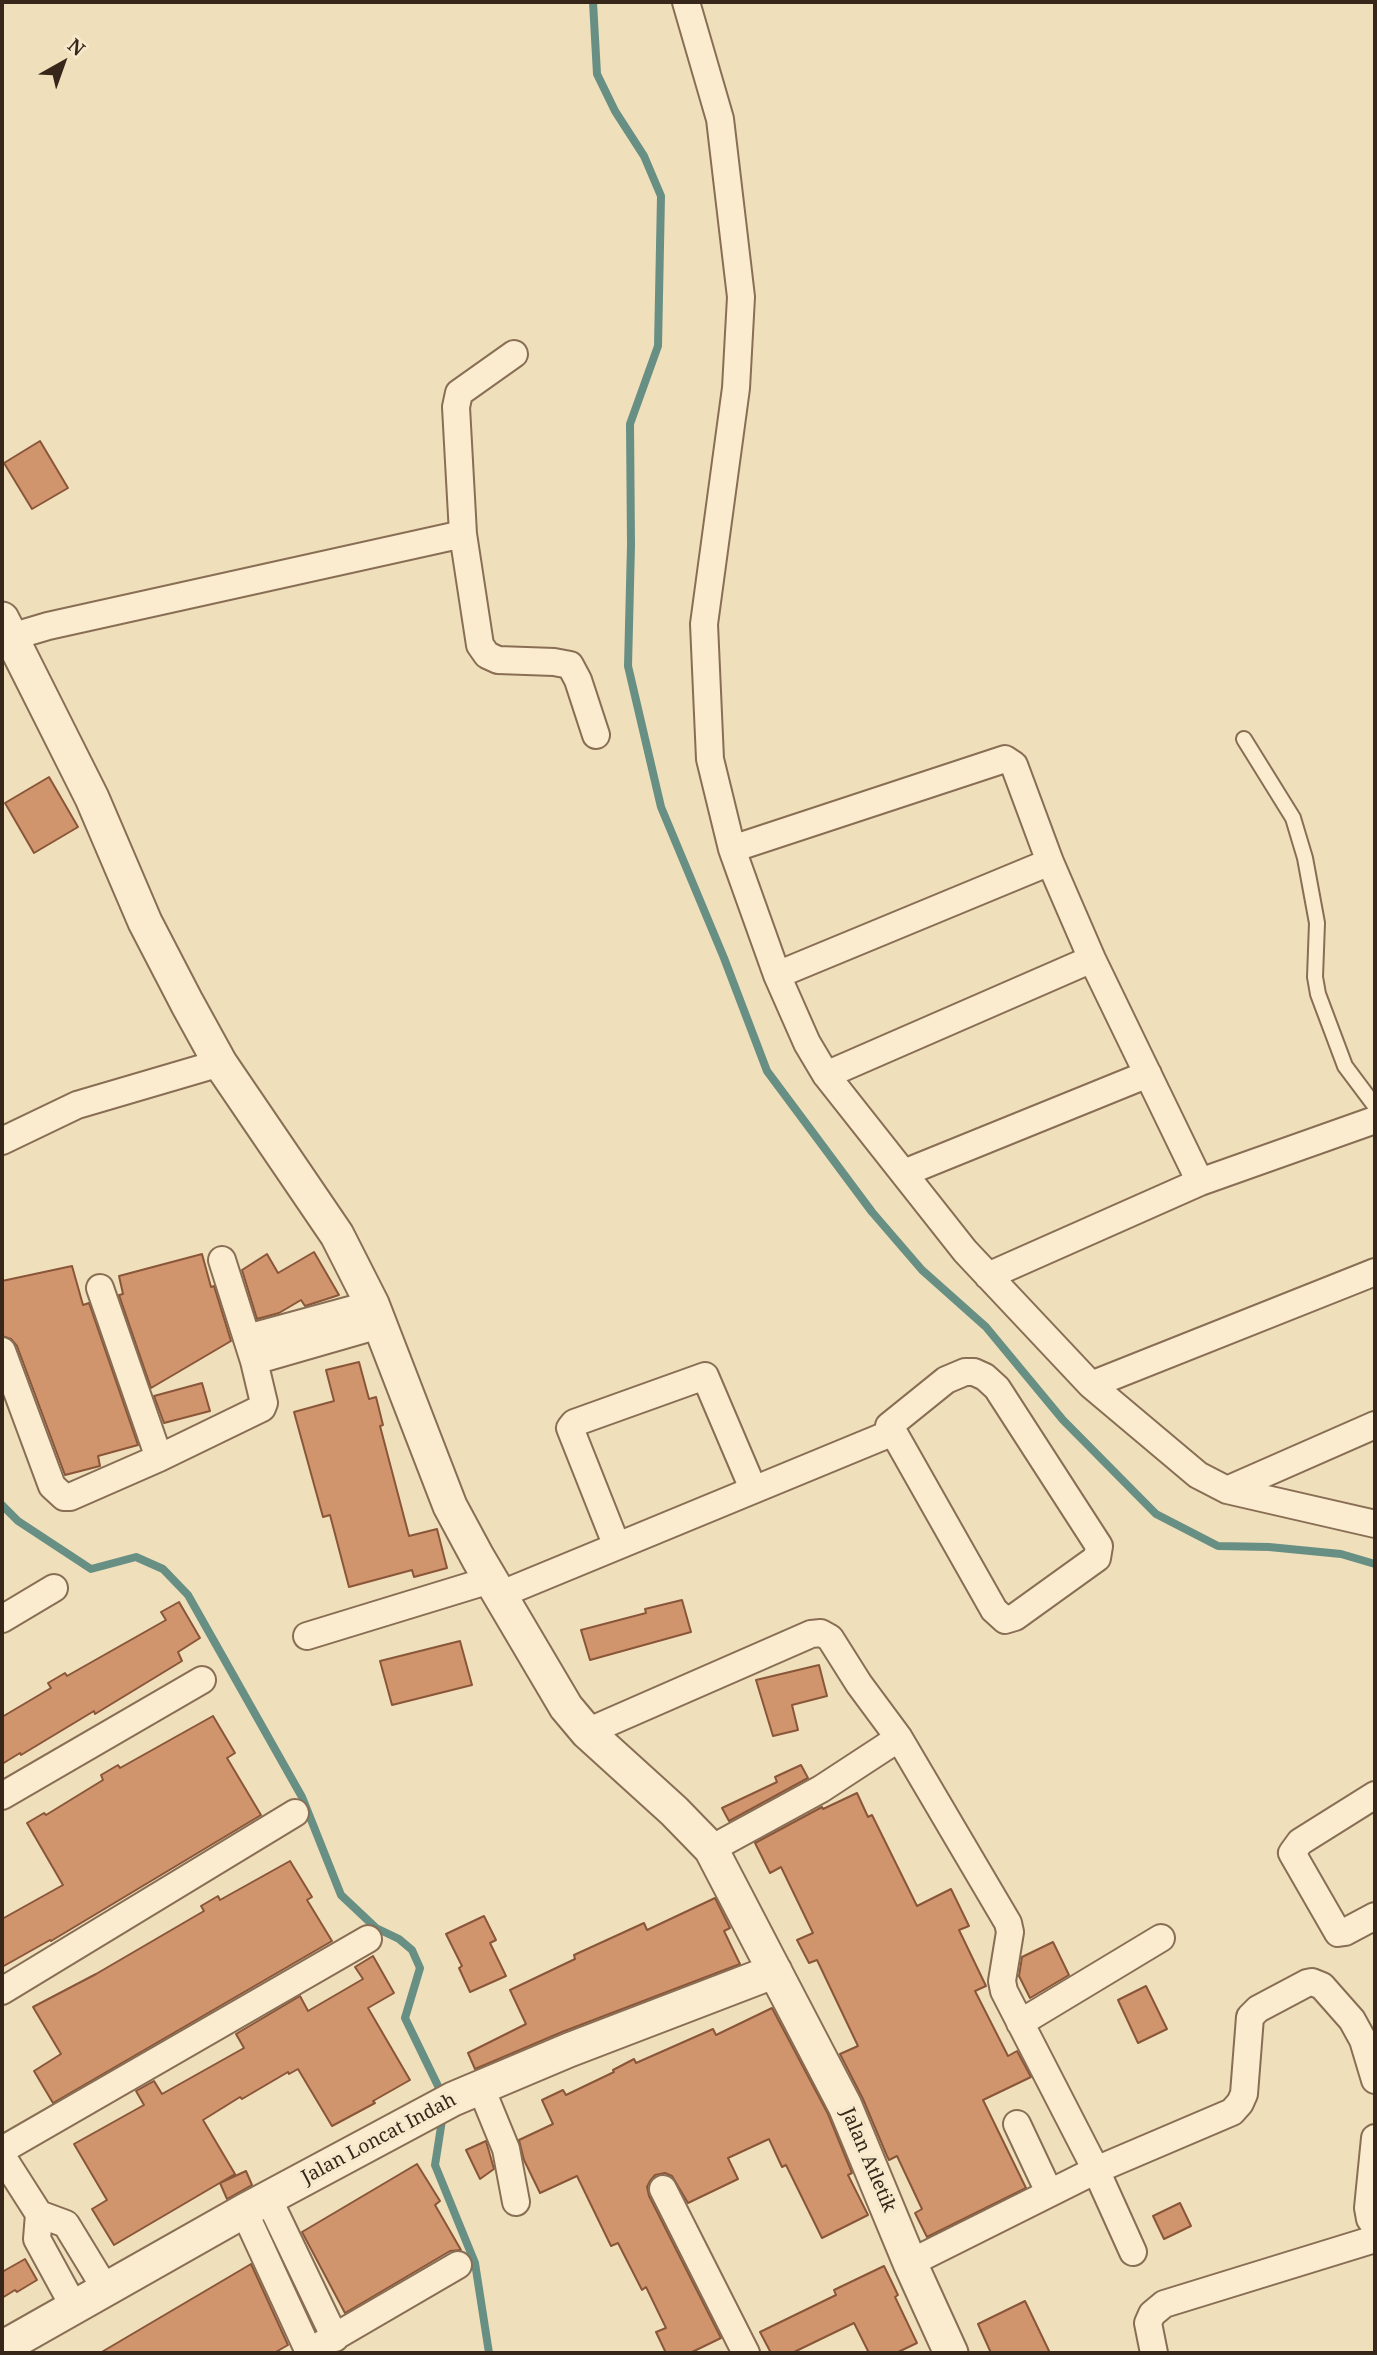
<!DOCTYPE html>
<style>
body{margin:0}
#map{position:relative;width:1377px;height:2355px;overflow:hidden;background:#f0dfbb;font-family:"Noto Serif",serif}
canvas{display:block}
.frame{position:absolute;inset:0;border:4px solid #36271a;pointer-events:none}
.north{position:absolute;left:28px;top:28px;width:70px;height:70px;-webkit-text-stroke:5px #f7e9cb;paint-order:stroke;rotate:40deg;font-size:19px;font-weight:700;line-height:28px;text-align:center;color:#36271a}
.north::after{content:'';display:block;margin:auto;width:24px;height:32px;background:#36271a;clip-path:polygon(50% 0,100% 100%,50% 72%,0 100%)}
</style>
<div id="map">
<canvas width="1377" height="2355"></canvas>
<div class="frame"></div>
<div class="north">N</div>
</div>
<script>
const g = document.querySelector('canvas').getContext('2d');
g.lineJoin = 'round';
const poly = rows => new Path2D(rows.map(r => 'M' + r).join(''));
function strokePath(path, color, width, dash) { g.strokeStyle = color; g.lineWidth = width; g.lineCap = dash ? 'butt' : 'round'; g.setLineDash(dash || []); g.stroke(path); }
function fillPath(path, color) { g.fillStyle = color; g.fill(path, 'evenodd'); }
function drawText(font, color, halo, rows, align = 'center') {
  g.font = font + ' "Noto Serif",serif'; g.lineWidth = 7; g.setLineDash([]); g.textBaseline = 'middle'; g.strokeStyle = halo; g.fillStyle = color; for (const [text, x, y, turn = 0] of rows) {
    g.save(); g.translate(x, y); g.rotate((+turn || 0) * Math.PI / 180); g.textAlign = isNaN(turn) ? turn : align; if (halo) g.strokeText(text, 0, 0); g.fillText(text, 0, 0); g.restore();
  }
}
strokePath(poly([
 [593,2,597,74,615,111,644,156,661,196,658,346,630,424,631,545,628,666,661,807,724,958,767,1071,872,1212,922,1270,986,1327,1063,1420,1156,1514,1218,1546,1269,1547,1341,1554,1375,1564],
 [2,1505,18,1521,91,1569,136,1557,163,1569,188,1595,302,1797,341,1895,376,1928,399,1939,412,1950,420,1968,405,2018,439,2088,440,2098],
 [443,2114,435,2165,475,2263,489,2353]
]), '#678f84', 8);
const building = poly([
 [40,441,68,488,32,509,4,463,40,441],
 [49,777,78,827,34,853,5,803,49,777],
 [314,1252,339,1295,305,1306,301,1300,279,1313,257,1319,242,1270,267,1254,278,1273,314,1252],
 [202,1254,211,1287,214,1286,231,1341,151,1388,119,1295,123,1294,119,1276,202,1254],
 [72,1266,83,1305,89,1303,138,1445,98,1456,100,1466,65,1475,17,1346,11,1339,2,1336,2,1281,72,1266],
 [359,1362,369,1399,376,1397,383,1425,380,1426,409,1536,437,1529,447,1568,414,1577,412,1570,349,1587,330,1515,323,1517,294,1412,334,1401,326,1370,359,1362],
 [202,1383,210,1411,164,1423,154,1396,202,1383],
 [682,1600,691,1632,590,1660,581,1630,646,1613,645,1609,682,1600],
 [179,1602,200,1638,178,1652,182,1661,95,1714,94,1711,21,1755,20,1753,2,1764,2,1717,51,1688,48,1683,65,1673,67,1676,166,1620,161,1612,179,1602],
 [460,1641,472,1685,392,1705,380,1661,460,1641],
 [819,1665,827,1696,792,1705,798,1730,773,1736,756,1680,819,1665],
 [213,1716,235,1753,227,1758,261,1815,51,1941,50,1940,2,1967,2,1919,63,1885,27,1823,44,1813,46,1815,103,1780,101,1775,118,1765,120,1768,213,1716],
 [801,1765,808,1778,729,1821,722,1808,777,1782,775,1777,801,1765],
 [857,1793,868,1817,872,1815,917,1906,951,1889,969,1926,959,1930,986,1986,975,1991,1008,2056,1017,2051,1031,2077,983,2100,1026,2188,927,2237,915,2213,922,2209,897,2156,889,2160,887,2156,863,2099,840,2054,858,2046,817,1960,809,1963,797,1940,813,1933,781,1867,770,1873,755,1843,822,1807,823,1809,857,1793],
 [290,1861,312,1897,307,1900,332,1941,53,2103,34,2071,61,2054,33,2007,96,1974,204,1911,201,1906,218,1896,220,1900,290,1861],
 [715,1898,730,1928,724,1931,740,1964,562,2032,475,2069,468,2053,526,2024,510,1990,575,1959,574,1955,644,1923,647,1930,715,1898],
 [484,1916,496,1940,490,1943,506,1976,470,1992,459,1968,462,1966,446,1934,484,1916],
 [1053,1942,1069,1975,1030,1998,1019,1976,1022,1957,1053,1942],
 [373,1956,394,1993,368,2008,410,2080,373,2101,375,2103,332,2126,298,2069,289,2074,288,2072,242,2099,240,2097,203,2120,235,2174,114,2245,92,2209,107,2200,74,2144,144,2105,136,2091,154,2081,162,2094,244,2048,236,2034,300,1996,308,2011,363,1979,355,1967,373,1956],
 [1146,1986,1167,2029,1138,2043,1118,2000,1146,1986],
 [772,2008,828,2114,852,2173,848,2175,868,2215,822,2238,786,2165,782,2167,769,2139,728,2158,738,2179,688,2203,672,2176,665,2173,655,2175,650,2181,647,2187,649,2196,721,2338,690,2353,666,2353,656,2332,666,2328,646,2287,642,2290,618,2243,611,2246,577,2176,540,2193,524,2160,519,2140,553,2124,542,2100,563,2090,566,2095,614,2072,613,2070,634,2059,636,2063,713,2029,716,2035,772,2008],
 [486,2141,494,2169,480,2179,466,2150,486,2141],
 [417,2164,440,2201,435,2205,461,2250,450,2251,345,2313,302,2232,417,2164],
 [246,2171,252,2185,227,2199,220,2183,246,2171],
 [1180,2203,1191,2226,1164,2239,1153,2216,1180,2203],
 [25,2259,37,2280,17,2292,15,2290,2,2298,2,2272,25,2259],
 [251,2264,288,2345,274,2353,100,2353,251,2264],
 [884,2266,898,2295,895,2297,917,2343,896,2353,869,2353,854,2323,792,2353,771,2353,760,2332,836,2295,834,2290,884,2266],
 [1025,2301,1050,2353,991,2353,978,2324,1025,2301]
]);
fillPath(building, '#d1956e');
strokePath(building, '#895639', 2);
const service = poly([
 [1244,739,1293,818,1305,858,1317,923,1315,977,1318,994,1345,1066,1375,1106]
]);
const minor = poly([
 [686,2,720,119,741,297,736,388,704,624,710,759,732,849,777,975,807,1043,826,1075,965,1251,1091,1385,1198,1475,1227,1490,1375,1524],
 [463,534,480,645,487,655,498,660,554,662,570,665,578,680,596,735],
 [11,637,48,626,463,534,456,407,459,393,514,354],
 [732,849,1005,759,1014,765,1050,862,1092,959,1200,1182,1375,1120],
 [777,975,1050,862],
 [826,1075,1092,959],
 [2,1141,77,1105,220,1063],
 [904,1173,1148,1074],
 [988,1276,1200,1182],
 [100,1288,159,1458],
 [247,1338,372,1304],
 [2,1351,52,1486,64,1497,70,1497,159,1458,262,1408,264,1403,254,1361,222,1260],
 [254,1361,379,1325],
 [1091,1385,1375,1272],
 [1227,1490,1375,1425],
 [614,1539,570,1428,574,1423,705,1376,751,1484],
 [499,1595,889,1434,895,1435,994,1610,1005,1620,1015,1617,1097,1558,1099,1546,997,1388,985,1377,974,1372,965,1372,946,1380,889,1426,895,1435],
 [2,1619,54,1588],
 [307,1636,490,1580],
 [587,1732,811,1634,821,1633,830,1638,859,1684,899,1738,1008,1923,1010,1932,1002,1981,1004,1991,1096,2170,1133,2252],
 [1375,1795,1300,1842,1292,1853,1338,1933,1345,1932,1375,1916],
 [2,1796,202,1680],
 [711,1849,821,1789,899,1738],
 [2,1991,295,1813],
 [1020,2023,1161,1938],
 [481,2088,506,2149,516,2202],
 [1017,2124,1049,2192],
 [1375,2138,1368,2208,1370,2219,1375,2226],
 [2,2150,368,1939],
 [2,2156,39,2214,66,2224,105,2288],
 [663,2189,746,2353],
 [268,2198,335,2338],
 [244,2211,309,2352],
 [39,2214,37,2239,73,2305],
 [910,2263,1096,2170,1232,2112,1240,2103,1244,2094,1250,2017,1258,2009,1307,1983,1312,1982,1322,1986,1352,2020,1363,2040,1375,2080],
 [307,2353,458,2265],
 [1154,2353,1148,2323,1152,2314,1164,2304,1375,2239]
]);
const tertiary = poly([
 [2,619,92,798,145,922,187,1003,220,1063,337,1235,372,1304,450,1506,478,1558,566,1707,587,1732,674,1811,711,1849,845,2106,910,2263,951,2353],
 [2,2348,244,2211,453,2099,569,2050,775,1971]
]);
strokePath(service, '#886e54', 18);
strokePath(minor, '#886e54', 30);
strokePath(tertiary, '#886e54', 37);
strokePath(service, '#fbeccf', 14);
strokePath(minor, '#fbeccf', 26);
strokePath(tertiary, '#fbeccf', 33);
drawText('19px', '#36271a', '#f7e9cb', [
 ["Jalan Loncat Indah",379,2139,-28],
 ["Jalan Atletik",868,2160,67]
]);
</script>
